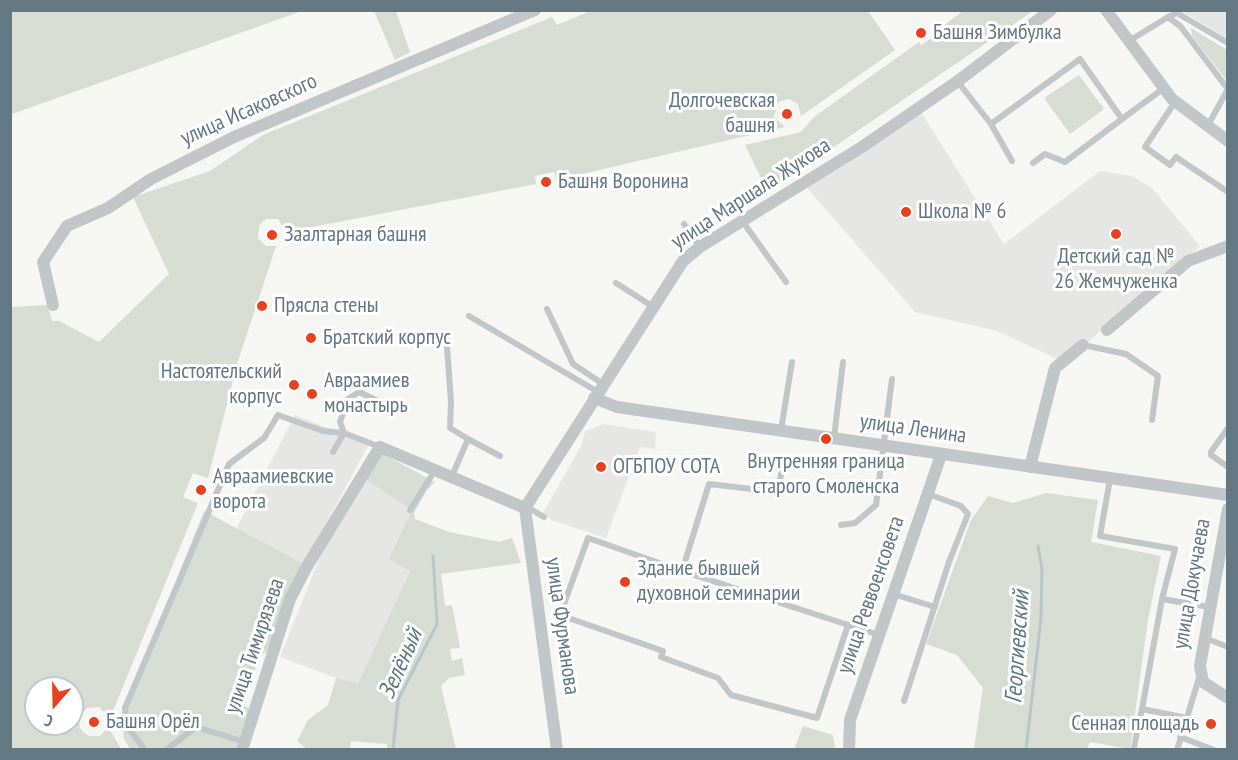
<!DOCTYPE html>
<meta charset="utf-8">
<style>
body{margin:0}
#map{position:relative;width:1238px;height:760px;overflow:hidden;background:#f6f6f2;font-family:"PT Sans Narrow",sans-serif}
canvas{display:block}
.frame{position:absolute;inset:0;border:12px solid #647884;pointer-events:none}
.north{position:absolute;left:24px;top:676px;width:60px;height:60px;box-sizing:border-box;background:#fff;border:2px solid #c1c9ce;border-radius:50%;rotate:200deg;font-size:16px;font-weight:700;line-height:24px;text-align:center;color:#647884}
.north::after{content:'';display:block;margin:auto;width:21px;height:27px;background:#e84120;clip-path:polygon(50% 0,100% 100%,50% 72%,0 100%)}
</style>
<div id="map">
<canvas width="1238" height="760"></canvas>
<div class="frame"></div>
<div class="north">С</div>
</div>
<script>
const g = document.querySelector('canvas').getContext('2d');
g.lineJoin = 'round';
function fillPath(path, color) { g.fillStyle = color; g.fill(path, 'evenodd'); }
const poly = rows => new Path2D(rows.map(r => 'M' + r).join(''));
function strokePath(path, color, width, dash) { g.strokeStyle = color; g.lineWidth = width; g.lineCap = dash ? 'butt' : 'round'; g.setLineDash(dash || []); g.stroke(path); }
function drawText(font, color, halo, rows, align = 'center') {
  g.font = font + ' "PT Sans Narrow",sans-serif'; g.lineWidth = 6; g.setLineDash([]); g.textBaseline = 'middle'; g.strokeStyle = halo; g.fillStyle = color; for (const [text, x, y, turn = 0] of rows) {
    g.save(); g.translate(x, y); g.rotate((+turn || 0) * Math.PI / 180); g.textAlign = isNaN(turn) ? turn : align; if (halo) g.strokeText(text, 0, 0); g.fillText(text, 0, 0); g.restore();
  }
}
fillPath(poly([
 [1182,11,1227,11,1227,39],
 [921,112,1004,244,1100,171,1132,176,1152,188,1200,246,1113,319,1066,363,997,331,915,312,807,188],
 [295,415,369,444,304,564,236,529],
 [604,424,656,432,655,449,640,447,606,538,551,520,543,513,581,446,585,431],
 [365,479,412,510,410,571,358,683,336,678,280,657,323,549]
]), '#e6e7e5');
fillPath(poly([
 [11,10,302,10,302,11,12,114,11,120],
 [593,10,868,11,895,50,801,116,798,104,789,99,778,102,774,117,785,127,556,180,554,172,535,176,536,184,286,232,278,219,267,219,262,222,259,227,258,238,266,246,276,246,238,361,208,478,193,473,183,497,198,503,109,721,107,715,99,707,87,708,79,717,80,728,84,733,89,736,100,736,108,727,121,749,11,749,10,307,48,305,52,321,59,321,99,342,169,274,133,197,210,171,263,135,552,17,557,25],
 [36,688,72,688,72,724,36,724],
 [374,11,396,11,410,52,395,60],
 [963,11,1033,11,768,192,745,145,801,132,814,117,919,42,921,45,932,38,931,35],
 [1191,28,1227,50,1227,81,1192,36],
 [1079,75,1104,109,1070,134,1044,98],
 [383,454,435,482,427,490,414,513,415,519,449,532,499,542,512,538,521,563,441,574,445,606,452,605,460,648,450,649,452,661,462,658,465,675,449,678,441,686,456,749,387,749,387,744,351,741,350,749,307,749,297,741,308,720,328,705,336,678,358,683,410,571,389,559,412,510,365,479],
 [1046,493,1098,500,1091,542,1161,556,1148,620,1130,749,1090,742,1087,749,974,749,983,688,957,655,926,644,971,520,988,496,1013,503],
 [204,511,304,564,267,652,259,656,244,706,249,708,236,749,130,749,124,739,122,716],
 [803,726,833,735,835,749,794,749]
]), '#d7ddd3');
strokePath(poly([
 [393,750,398,700,437,624,433,556],
 [1026,750,1041,618,1042,569,1038,546]
]), '#b8c6c9', 3);
strokePath(poly([
 [1168,17,1177,13,1228,43],
 [1129,41,1168,17,1181,27,1227,88],
 [958,82,991,124,1080,59,1122,119,1164,88],
 [1175,102,1145,147,1170,165,1176,157,1228,192],
 [991,124,1012,161],
 [1207,127,1228,89],
 [1033,163,1045,154,1065,162,1122,119],
 [743,222,786,282],
 [684,224,700,247],
 [616,283,652,306],
 [547,309,573,364,603,384],
 [469,316,598,392],
 [446,333,451,402,450,428,468,439,452,476],
 [1083,345,1126,354,1158,376,1152,420],
 [1228,428,1211,452,1211,455,1228,467],
 [781,430,792,362],
 [834,438,843,362],
 [468,439,500,456],
 [333,452,344,433,340,422,348,399,359,392,376,400],
 [781,474,778,492,709,484,682,571,879,635],
 [1110,479,1100,536,1175,549,1162,599,1209,607],
 [527,507,544,517],
 [410,510,435,470],
 [841,525,855,523,876,505,892,379],
 [682,571,588,538,560,615,663,651,661,657,718,678,731,695,817,718,848,625],
 [893,594,935,607],
 [1162,599,1142,709,1187,718],
 [1205,638,1228,647],
 [904,701,949,562,968,514,961,506,928,494],
 [1180,737,1214,750],
 [1134,747,1142,709],
 [145,750,126,725,125,708,229,464,264,438,278,415,323,431,344,433,380,447],
 [166,750,196,727,245,742],
 [1177,750,1199,678]
]), '#c1c6c8', 6);
strokePath(poly([
 [1106,10,1172,99,1228,141],
 [53,305,43,262,67,226,108,208,151,179,234,137,535,10],
 [1107,330,1188,261,1228,246],
 [594,398,617,407,1228,495],
 [1030,467,1055,368,1083,345],
 [525,508,683,261,700,247,862,147,958,81,1051,10],
 [525,508,557,750],
 [1228,509,1200,666,1203,682,1228,698],
 [242,750,290,599,306,568,380,447,525,508],
 [849,750,850,720,941,455]
]), '#c1c6c8', 12);
for (const [x, y, r, color] of [
 [921,33,6,"#e84120"],
 [787,114,6,"#e84120"],
 [546,182,6,"#e84120"],
 [906,212,6,"#e84120"],
 [1116,234,6,"#e84120"],
 [272,235,6,"#e84120"],
 [262,306,6,"#e84120"],
 [311,338,6,"#e84120"],
 [294,385,6,"#e84120"],
 [312,394,6,"#e84120"],
 [826,439,6,"#e84120"],
 [601,467,6,"#e84120"],
 [201,490,6,"#e84120"],
 [625,582,6,"#e84120"],
 [94,722,6,"#e84120"],
 [1211,724,6,"#e84120"]
]) { const dot = new Path2D(); dot.arc(x, y, r, 0, 2 * Math.PI); g.fillStyle = color; g.fill(dot); strokePath(dot, '#fff', 2); }
drawText('22px', '#647884', '#fff', [
 ["Башня Зимбулка",933,33],
 ["Долгочевская",775,101,"right"],
 ["башня",775,126,"right"],
 ["Башня Воронина",558,182],
 ["Школа № 6",918,212],
 ["Заалтарная башня",284,235],
 ["Детский сад №",1116,257,"center"],
 ["26 Жемчуженка",1116,282,"center"],
 ["Прясла стены",274,306],
 ["Братский корпус",323,338],
 ["Настоятельский",282,372,"right"],
 ["корпус",282,397,"right"],
 ["Авраамиев",324,381],
 ["монастырь",324,406],
 ["Внутренняя граница",826,462,"center"],
 ["старого Смоленска",826,487,"center"],
 ["ОГБПОУ СОТА",613,467],
 ["Авраамиевские",213,477],
 ["ворота",213,502],
 ["Здание бывшей",637,569],
 ["духовной семинарии",637,594],
 ["Башня Орёл",106,722],
 ["Сенная площадь",1199,724,"right"]
], 'left');
drawText('22px', '#647884', '#fff', [
 ["улица Исаковского",249,110,-24],
 ["улица Маршала Жукова",751,194,-33],
 ["улица Ленина",913,429,8],
 ["улица Докучаева",1192,584,-80],
 ["улица Реввоенсовета",871,595,-71],
 ["улица Фурманова",562,626,82],
 ["улица Тимирязева",255,646,-71]
]);
drawText('italic 24px', '#5f7a81', '#fff', [
 ["Георгиевский",1018,647,-86],
 ["Зелёный",401,664,-66]
]);
</script>
